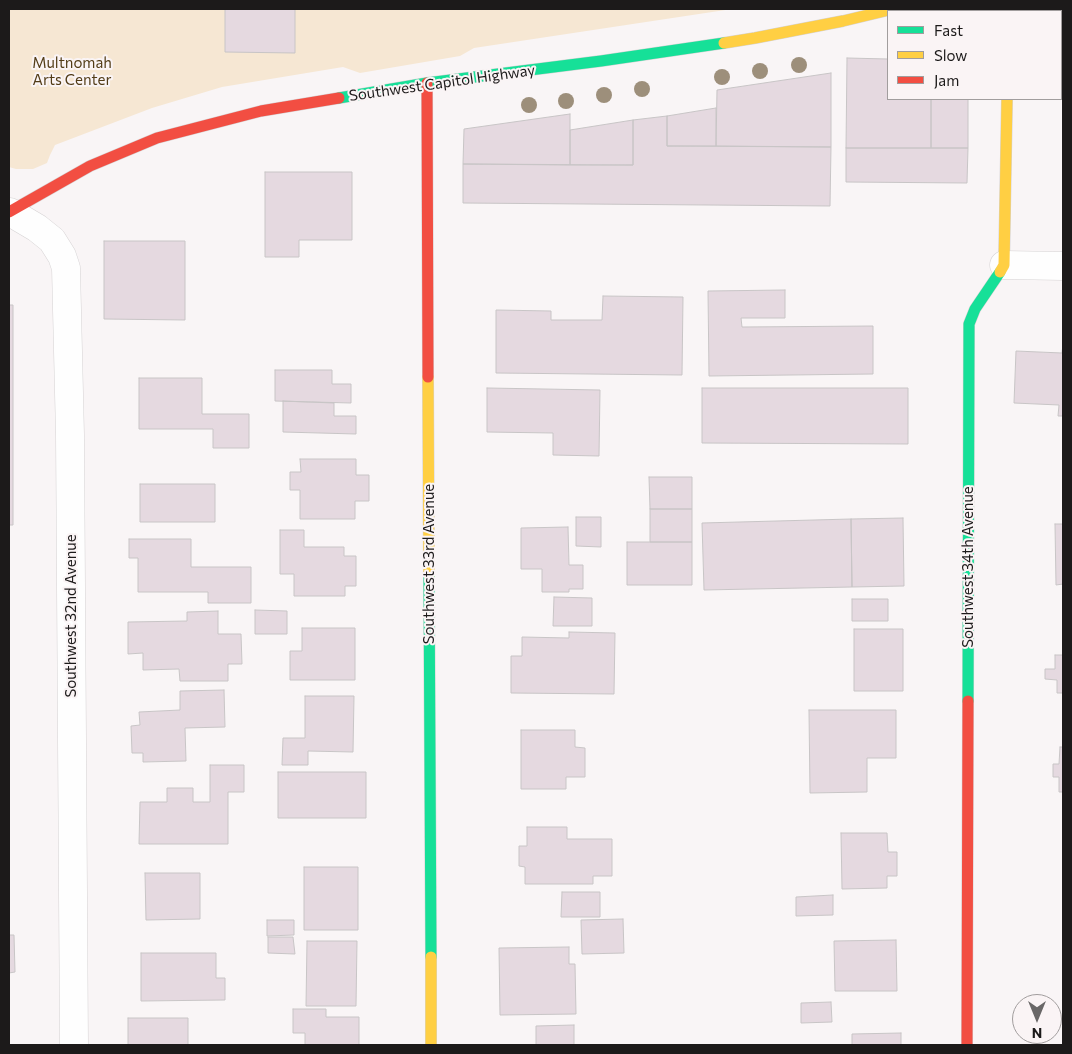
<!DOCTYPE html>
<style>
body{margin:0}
#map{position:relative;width:1072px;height:1054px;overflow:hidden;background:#f9f5f6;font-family:Commissioner,sans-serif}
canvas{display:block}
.frame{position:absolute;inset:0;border:10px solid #1c1a1a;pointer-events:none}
.legend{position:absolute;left:887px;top:10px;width:175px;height:90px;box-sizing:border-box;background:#faf4f5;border:1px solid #a19d9d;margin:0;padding:6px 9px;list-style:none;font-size:15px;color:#1c1a1a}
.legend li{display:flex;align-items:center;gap:10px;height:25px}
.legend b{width:25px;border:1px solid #a19d9d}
.north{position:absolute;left:1012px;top:994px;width:50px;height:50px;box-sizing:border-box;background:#faf4f5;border:1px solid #a19d9d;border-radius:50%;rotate:180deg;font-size:14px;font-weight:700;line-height:20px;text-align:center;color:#1c1a1a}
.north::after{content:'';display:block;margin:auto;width:18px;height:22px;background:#696767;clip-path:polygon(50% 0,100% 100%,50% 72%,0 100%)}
</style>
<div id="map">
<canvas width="1072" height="1054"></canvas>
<div class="frame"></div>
<ul class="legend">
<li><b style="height:6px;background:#16e098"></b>Fast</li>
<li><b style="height:6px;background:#ffcf43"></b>Slow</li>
<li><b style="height:6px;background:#f24e42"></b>Jam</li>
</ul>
<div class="north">N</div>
</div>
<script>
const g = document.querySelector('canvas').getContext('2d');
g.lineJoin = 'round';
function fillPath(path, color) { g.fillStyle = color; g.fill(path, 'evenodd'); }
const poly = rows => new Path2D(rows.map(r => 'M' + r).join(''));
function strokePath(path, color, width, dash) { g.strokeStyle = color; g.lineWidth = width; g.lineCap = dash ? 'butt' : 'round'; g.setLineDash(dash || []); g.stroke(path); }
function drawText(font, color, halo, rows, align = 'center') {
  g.font = font + ' Commissioner,sans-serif'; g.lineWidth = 4; g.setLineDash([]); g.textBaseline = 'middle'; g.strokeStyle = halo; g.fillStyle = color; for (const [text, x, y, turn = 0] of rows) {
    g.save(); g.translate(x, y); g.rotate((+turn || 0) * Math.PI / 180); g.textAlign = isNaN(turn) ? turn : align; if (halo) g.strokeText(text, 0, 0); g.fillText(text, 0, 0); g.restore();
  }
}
fillPath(poly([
 [9,9,732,9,474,48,460,56,360,73,343,67,222,87,152,108,55,145,50,155,47,163,33,169,16,169,9,167]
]), '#f6e7d3');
const building = poly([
 [225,9,295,9,295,53,225,52,225,9],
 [847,58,888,59,888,99,931,99,931,148,846,148,847,58],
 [831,73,831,147,716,146,717,90,831,73],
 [931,99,968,99,968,148,931,148,931,99],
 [716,108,716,146,667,146,667,116,716,108],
 [570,114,570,165,463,164,464,129,570,114],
 [667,116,667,146,831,147,830,206,463,203,463,164,633,165,633,120,667,116],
 [633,120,633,165,570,165,570,130,633,120],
 [846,148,968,148,967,183,846,182,846,148],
 [265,172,352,172,352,240,299,240,299,257,265,257,265,172],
 [104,241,185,241,185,320,104,319,104,241],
 [785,290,785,318,741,318,742,327,873,326,873,374,709,376,708,291,785,290],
 [603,296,683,297,682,375,496,373,496,310,551,311,551,320,602,320,603,296],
 [9,305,13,305,13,525,9,525,9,305],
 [1063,344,1063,416,1058,416,1059,405,1014,403,1016,351,1062,353,1063,344],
 [275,370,332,370,332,384,351,384,351,403,275,401,275,370],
 [139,378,202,378,202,414,249,414,249,448,213,448,213,429,139,429,139,378],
 [487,388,600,390,599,456,553,455,553,433,487,432,487,388],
 [702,388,908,388,908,444,702,443,702,388],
 [283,401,334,403,334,416,356,416,356,434,283,432,283,401],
 [300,459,356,459,356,475,369,475,369,501,355,501,355,519,300,519,300,490,290,490,290,472,301,472,300,459],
 [649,477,692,477,692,509,650,509,649,477],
 [140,484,215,484,215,522,140,522,140,484],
 [650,509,692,509,692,542,650,542,650,509],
 [576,517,601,517,601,547,576,546,576,517],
 [903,518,904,586,852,587,851,519,903,518],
 [851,519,852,587,704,590,702,523,851,519],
 [1055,524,1063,524,1063,584,1056,585,1055,524],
 [568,527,569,565,583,565,583,589,569,589,569,592,542,592,542,569,521,569,521,528,568,527],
 [280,530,304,530,304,547,344,547,344,556,356,556,356,586,345,586,345,596,294,596,294,574,280,574,280,530],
 [129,539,191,539,191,567,251,567,251,603,208,603,208,592,138,592,138,558,129,558,129,539],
 [627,542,692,542,692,585,627,585,627,542],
 [554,597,592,598,592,626,553,626,554,597],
 [852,599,888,599,888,621,852,621,852,599],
 [255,610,287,611,287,634,255,634,255,610],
 [218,611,218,634,241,634,242,664,228,664,228,681,180,681,179,669,143,670,143,653,128,654,128,622,187,621,187,612,218,611],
 [302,628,355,628,355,680,290,680,290,651,302,651,302,628],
 [854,629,903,629,903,691,854,691,854,629],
 [569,632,615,633,614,694,511,693,511,656,522,656,522,637,569,638,569,632],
 [1055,655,1063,655,1063,693,1057,693,1057,680,1045,679,1045,669,1055,669,1055,655],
 [224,690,225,727,185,728,186,761,143,762,143,753,132,753,131,726,140,725,139,712,180,710,180,691,224,690],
 [305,696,354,696,353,752,308,751,308,765,282,765,283,738,305,738,305,696],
 [809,710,896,710,896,758,867,758,867,792,810,793,809,710],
 [521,730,575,730,575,747,585,748,585,777,566,777,566,789,521,789,521,730],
 [1060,747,1063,747,1063,792,1059,792,1059,777,1053,777,1053,764,1059,764,1060,747],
 [210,765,244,765,244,792,228,792,228,844,139,844,140,802,167,802,167,788,193,788,193,802,210,802,210,765],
 [278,772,366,772,366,818,278,818,278,772],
 [527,827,567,827,567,839,612,839,612,876,593,876,593,884,525,884,525,867,519,866,519,846,527,846,527,827],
 [841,833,887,833,888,852,897,852,897,876,887,876,887,888,842,889,841,833],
 [304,867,358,867,358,930,304,930,304,867],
 [145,873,200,873,200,919,146,920,145,873],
 [562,892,600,892,600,917,561,917,562,892],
 [833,895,833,915,796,916,796,897,833,895],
 [623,919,624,953,582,954,581,920,623,919],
 [267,920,294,920,294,935,267,936,267,920],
 [9,935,14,935,15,972,9,973,9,935],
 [268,937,293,937,295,954,268,953,268,937],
 [896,940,897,991,835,991,834,941,896,940],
 [307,941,357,941,356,1006,306,1006,307,941],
 [569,947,569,964,575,964,576,1014,500,1015,499,948,569,947],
 [141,953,216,953,216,978,225,978,225,1000,141,1001,141,953],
 [831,1002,832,1022,801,1023,801,1003,831,1002],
 [293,1009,326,1009,326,1017,359,1017,359,1045,292,1045,305,1045,305,1033,293,1033,293,1009],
 [128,1018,188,1018,188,1045,128,1045,128,1018],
 [574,1025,574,1045,536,1045,536,1026,574,1025],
 [901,1033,901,1045,852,1045,852,1034,901,1033]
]);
fillPath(building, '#e5d9e0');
strokePath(building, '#c8c5c6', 1);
const street = poly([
 [1005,9,1005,11],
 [10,212,37,228,52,240,62,256,66,268,70,435,74,1045],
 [1004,265,1063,266]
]);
const fast = poly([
 [339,98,427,83,601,61,724,43],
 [429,575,431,957],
 [968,701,969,324,975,309,1000,272]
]);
const slow = poly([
 [724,43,755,38,843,21,893,9],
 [1000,272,1004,265,1007,99],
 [428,377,429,575],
 [431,957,431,1045]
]);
const jam = poly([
 [427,83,428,377],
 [9,212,90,166,157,138,261,111,339,98],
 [967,1045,968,701]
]);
strokePath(street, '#d5d2d3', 29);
strokePath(fast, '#d5d2d3', 12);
strokePath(slow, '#d5d2d3', 12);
strokePath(jam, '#d5d2d3', 12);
strokePath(street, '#fefefe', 28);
strokePath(fast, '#16e098', 11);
strokePath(slow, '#ffcf43', 11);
strokePath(jam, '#f24e42', 11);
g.fillStyle = '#9d8f7b';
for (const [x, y] of [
 [799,65],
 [760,71],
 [722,77],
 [642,89],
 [604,95],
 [566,101],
 [529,105]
]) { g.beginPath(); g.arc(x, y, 8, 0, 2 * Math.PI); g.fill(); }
drawText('15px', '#523c17', '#faf4f5', [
 ["Multnomah",72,63],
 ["Arts Center",72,80]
]);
drawText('15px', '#1c1a1a', '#faf4f5', [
 ["Southwest Capitol Highway",442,83,-8],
 ["Southwest 33rd Avenue",429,564,-90],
 ["Southwest 34th Avenue",968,567,-90],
 ["Southwest 32nd Avenue",71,616,-90]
]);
</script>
